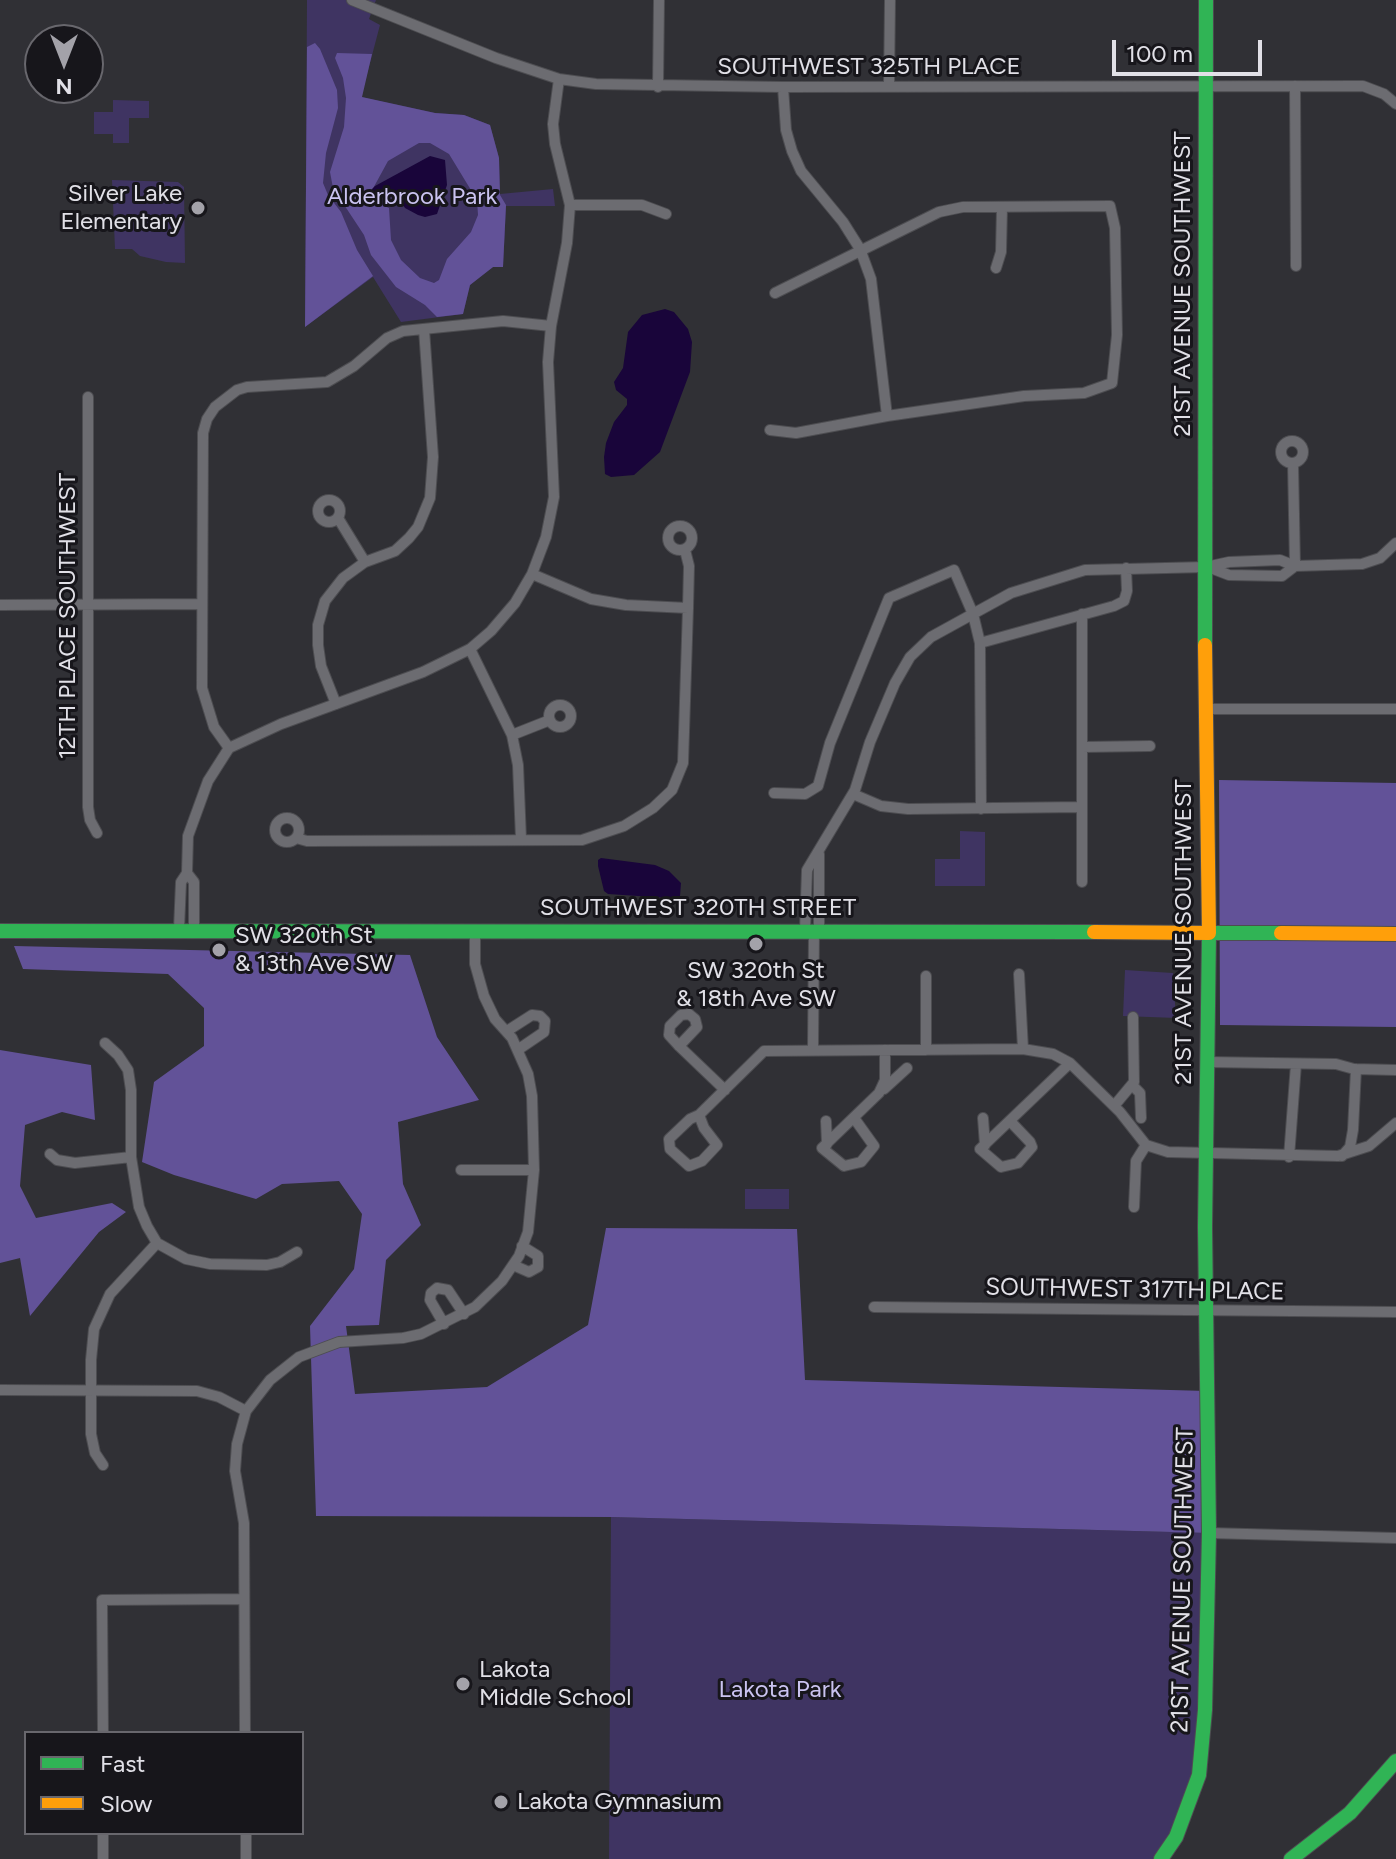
<!DOCTYPE html>
<style>
body{margin:0}
#map{position:relative;width:1396px;height:1859px;overflow:hidden;background:#303035;font-family:Figtree,sans-serif}
canvas{display:block}
.legend{position:absolute;left:24px;top:1731px;width:280px;height:104px;box-sizing:border-box;background:#17161b;border:2px solid #68676d;margin:0;padding:10px 14px;list-style:none;font-size:24px;color:#e1e0e7}
.legend li{display:flex;align-items:center;gap:16px;height:40px}
.legend b{width:40px;border:2px solid #68676d}
.north{position:absolute;left:24px;top:24px;width:80px;height:80px;box-sizing:border-box;background:#17161b;border:2px solid #68676d;border-radius:50%;rotate:180deg;font-size:22px;font-weight:700;line-height:32px;text-align:center;color:#e1e0e7}
.north::after{content:'';display:block;margin:auto;width:28px;height:36px;background:#a3a2a9;clip-path:polygon(50% 0,100% 100%,50% 72%,0 100%)}
.scale{position:absolute;left:1112px;top:40px;width:150px;height:36px;box-sizing:border-box;border:4px solid #e1e0e7;border-top:0;padding-left:10px;font-size:24px;line-height:28px;white-space:nowrap;color:#e1e0e7;-webkit-text-stroke:6px #17161b;paint-order:stroke}
</style>
<div id="map">
<canvas width="1396" height="1859"></canvas>
<ul class="legend">
<li><b style="height:10px;background:#30b455"></b>Fast</li>
<li><b style="height:10px;background:#ff9f0a"></b>Slow</li>
</ul>
<div class="north">N</div>
<div class="scale">100 m</div>
</div>
<script>
const g = document.querySelector('canvas').getContext('2d');
g.lineJoin = 'round';
function fillPath(path, color) { g.fillStyle = color; g.fill(path, 'evenodd'); }
const poly = rows => new Path2D(rows.map(r => 'M' + r).join(''));
function strokePath(path, color, width, dash) { g.strokeStyle = color; g.lineWidth = width; g.lineCap = dash ? 'butt' : 'round'; g.setLineDash(dash || []); g.stroke(path); }
function drawText(font, color, halo, rows, align = 'center') {
  g.font = font + ' Figtree,sans-serif'; g.lineWidth = 6; g.setLineDash([]); g.textBaseline = 'middle'; g.strokeStyle = halo; g.fillStyle = color; for (const [text, x, y, turn = 0] of rows) {
    g.save(); g.translate(x, y); g.rotate((+turn || 0) * Math.PI / 180); g.textAlign = isNaN(turn) ? turn : align; if (halo) g.strokeText(text, 0, 0); g.fillText(text, 0, 0); g.restore();
  }
}
fillPath(poly([
 [307,0,376,0,369,19,380,25,361,97,435,113,464,115,490,125,499,158,500,194,553,189,555,206,506,206,503,267,493,267,470,285,463,314,401,322,373,277,305,327],
 [113,100,149,101,149,118,129,118,129,143,113,143,113,134,94,134,94,112,113,112],
 [112,180,178,182,184,187,185,263,166,262,140,256,132,249,115,249],
 [960,831,985,832,985,886,935,886,935,859,960,859],
 [1125,970,1173,973,1176,1018,1123,1016],
 [745,1189,789,1189,789,1209,745,1209],
 [611,1517,1209,1533,1201,1762,1161,1859,609,1859]
]), '#3f3462');
fillPath(poly([
 [315,43,320,49,337,90,338,108,326,153,323,183,328,195,341,212,357,250,373,276,305,327,307,47],
 [337,53,372,54,362,97,435,113,464,115,490,125,499,158,500,195,506,205,503,267,493,267,470,285,463,314,437,317,425,305,396,287,371,255,364,235,333,188,330,172,344,127,346,98,343,78,335,58],
 [419,143,430,143,449,154,477,200,478,215,471,232,447,259,439,280,434,283,420,278,401,260,391,240,389,208,374,201,370,194,388,161],
 [1219,780,1396,783,1396,1027,1220,1025],
 [14,946,410,955,437,1037,479,1100,398,1122,403,1184,421,1225,386,1260,379,1325,346,1326,355,1394,487,1387,588,1325,606,1228,797,1229,805,1380,1207,1391,1209,1533,611,1517,316,1516,310,1326,354,1269,362,1214,339,1181,282,1184,256,1199,174,1175,142,1162,154,1082,204,1046,204,1008,168,974,23,969],
 [0,1050,91,1065,95,1120,62,1112,25,1125,20,1186,36,1218,112,1203,126,1212,99,1232,30,1316,20,1258,0,1263]
]), '#625298');
fillPath(poly([
 [430,156,445,160,447,185,437,214,425,217,418,215,405,208,398,197,391,195,381,198,373,193,372,189,375,186],
 [665,309,674,312,688,329,692,342,690,372,660,452,634,475,611,477,605,474,604,457,606,443,614,422,627,405,627,399,616,390,614,382,623,368,628,332,642,315],
 [601,858,655,865,669,871,681,883,680,896,668,898,608,894,604,891,598,866,598,860]
]), '#19053a');
const street = poly([
 [352,0,496,58,559,79,596,84,783,87,1363,86,1384,94,1396,104],
 [1295,86,1296,266],
 [658,87,659,0],
 [783,87,786,130,792,151,801,171,843,222,860,249,871,279,887,416],
 [889,87,890,0],
 [570,205,642,205,666,214],
 [996,268,1001,252,1002,207],
 [88,397,88,807,90,820,97,833],
 [770,430,796,433,887,416,1024,396,1084,393,1112,383,1117,335,1115,228,1110,206,963,207,939,212,775,293],
 '1281 452a11 11 0 1 1 22 0a11 11 0 1 1-22 0Z',
 [1293,463,1295,566],
 '318 511a11 11 0 1 1 22 0a11 11 0 1 1-22 0Z',
 [338,518,365,562],
 '668 538a12 12 0 1 1 24 0a12 12 0 1 1-24 0Z',
 [1208,567,1229,575,1282,576,1295,566],
 [532,574,591,599,626,605,688,608],
 [0,605,202,604],
 [1082,614,1082,882],
 [980,643,1114,606,1124,601,1127,591,1126,568],
 [470,649,512,735,518,765,521,839],
 [336,704,321,666,318,645,318,625,325,601,343,578,365,562,395,551,409,538,418,527,430,498,433,457,424,329],
 '549 716a11 11 0 1 1 22 0a11 11 0 1 1-22 0Z',
 [1206,709,1396,709],
 [512,735,550,720],
 [1082,747,1150,746],
 [229,748,281,724,423,672,470,649,491,631,515,603,532,574,546,537,554,497,548,362,551,326,567,243,570,205,555,144,553,124,559,79],
 [229,748,214,727,202,688,203,433,207,419,215,407,237,390,247,387,327,382,354,366,387,338,403,331,503,321,551,326],
 [774,793,805,794,818,786,830,743,889,598,954,570,973,614,980,643,981,809],
 [853,794,881,806,908,809,1082,807],
 '275 830a12 12 0 1 1 24 0a12 12 0 1 1-24 0Z',
 [296,838,307,841,582,840,624,826,653,808,672,790,683,763,688,608,689,566,685,550],
 [819,854,819,930],
 [187,873,194,882,194,929],
 [179,929,181,882,187,873,188,836,208,781,229,748],
 [805,930,807,870,855,790,870,742,895,683,910,657,931,637,1011,593,1085,570,1206,567,1229,562,1280,560,1295,566,1362,564,1380,558,1396,543],
 [1019,974,1023,1049],
 [926,976,926,1050],
 [507,1031,532,1015,540,1016,545,1021,544,1032,519,1049],
 [679,1046,697,1027,695,1019,689,1014,681,1015,670,1026,669,1035,679,1046,725,1090],
 [813,1050,814,930],
 [1207,1062,1336,1064,1354,1069,1396,1070],
 [1132,1085,1140,1093,1141,1118],
 [884,1089,907,1068],
 [1114,1106,1134,1082,1133,1017],
 [699,1115,704,1128,717,1145,702,1161,689,1166,670,1149,669,1139,690,1119,699,1115,764,1051,1023,1049,1053,1054,1070,1063,1120,1112,1146,1145,1168,1152,1338,1156,1369,1146,1396,1123],
 [854,1118,874,1146,861,1162,844,1166,822,1148,879,1093,885,1080,885,1050],
 [983,1118,985,1145],
 [826,1121,827,1144],
 [1010,1121,1030,1142,1032,1147,1018,1163,1001,1167,980,1149,1070,1063],
 [50,1154,57,1160,75,1163,131,1157],
 [1342,1156,1350,1147,1353,1130,1356,1069],
 [1289,1157,1296,1064],
 [461,1170,534,1170],
 [1134,1207,1136,1161,1146,1145],
 [157,1243,186,1259,210,1264,267,1265,280,1262,297,1252],
 [513,1265,529,1272,538,1267,538,1256,522,1246],
 [874,1307,1396,1312],
 [444,1324,430,1300,431,1293,437,1288,448,1290,464,1314],
 [0,1390,197,1391,219,1397,246,1411],
 [103,1465,95,1453,91,1434,91,1360,94,1329,110,1294,157,1243,147,1226,139,1207,131,1157,131,1090,128,1070,118,1055,105,1043],
 [1209,1533,1396,1538],
 [103,1733,102,1600,244,1599],
 [245,1733,244,1523,235,1471,237,1444,246,1411,270,1380,299,1357,339,1342,403,1338,421,1334,475,1307,502,1281,519,1256,528,1232,534,1170,532,1096,528,1074,512,1038,495,1019,484,996,475,964,475,931],
 [103,1833,103,1859],
 [246,1833,246,1859]
]);
const fast = poly([
 [1205,645,1206,0],
 [0,931,1094,932],
 [1161,1859,1176,1837,1199,1775,1205,1710,1209,1533,1205,1227,1209,933,1281,933],
 [1291,1859,1350,1813,1396,1761]
]);
const slow = poly([
 [1094,932,1209,933,1205,645],
 [1281,933,1396,934]
]);
strokePath(street, '#4d4d51', 12);
strokePath(fast, '#4d4d51', 16);
strokePath(slow, '#4d4d51', 16);
strokePath(street, '#6c6c71', 10);
strokePath(fast, '#30b455', 14);
strokePath(slow, '#ff9f0a', 14);
for (const [x, y, r, color] of [
 [198,208,8,"#a3a2a9"],
 [756,944,8,"#a3a2a9"],
 [219,950,8,"#a3a2a9"],
 [463,1684,8,"#a3a2a9"],
 [501,1802,8,"#a3a2a9"]
]) { const dot = new Path2D(); dot.arc(x, y, r, 0, 2 * Math.PI); g.fillStyle = color; g.fill(dot); strokePath(dot, '#17161b', 3); }
drawText('24px', '#e1e0e7', '#17161b', [
 ["SOUTHWEST 325TH PLACE",869,67],
 ["21ST AVENUE SOUTHWEST",1183,284,-90],
 ["12TH PLACE SOUTHWEST",68,616,-90],
 ["SOUTHWEST 320TH STREET",698,908],
 ["21ST AVENUE SOUTHWEST",1184,932,-90],
 ["SOUTHWEST 317TH PLACE",1135,1290,1],
 ["21ST AVENUE SOUTHWEST",1183,1580,-89]
]);
drawText('24px', '#e1e0e7', '#17161b', [
 ["Silver Lake",182,194,"right"],
 ["Elementary",182,222,"right"],
 ["SW 320th St",235,936],
 ["& 13th Ave SW",235,964],
 ["SW 320th St",756,971,"center"],
 ["& 18th Ave SW",756,999,"center"],
 ["Lakota",479,1670],
 ["Middle School",479,1698],
 ["Lakota Gymnasium",517,1802]
], 'left');
drawText('24px', '#cac3f0', '#17161b', [
 ["Alderbrook Park",412,197],
 ["Lakota Park",780,1690]
]);
</script>
